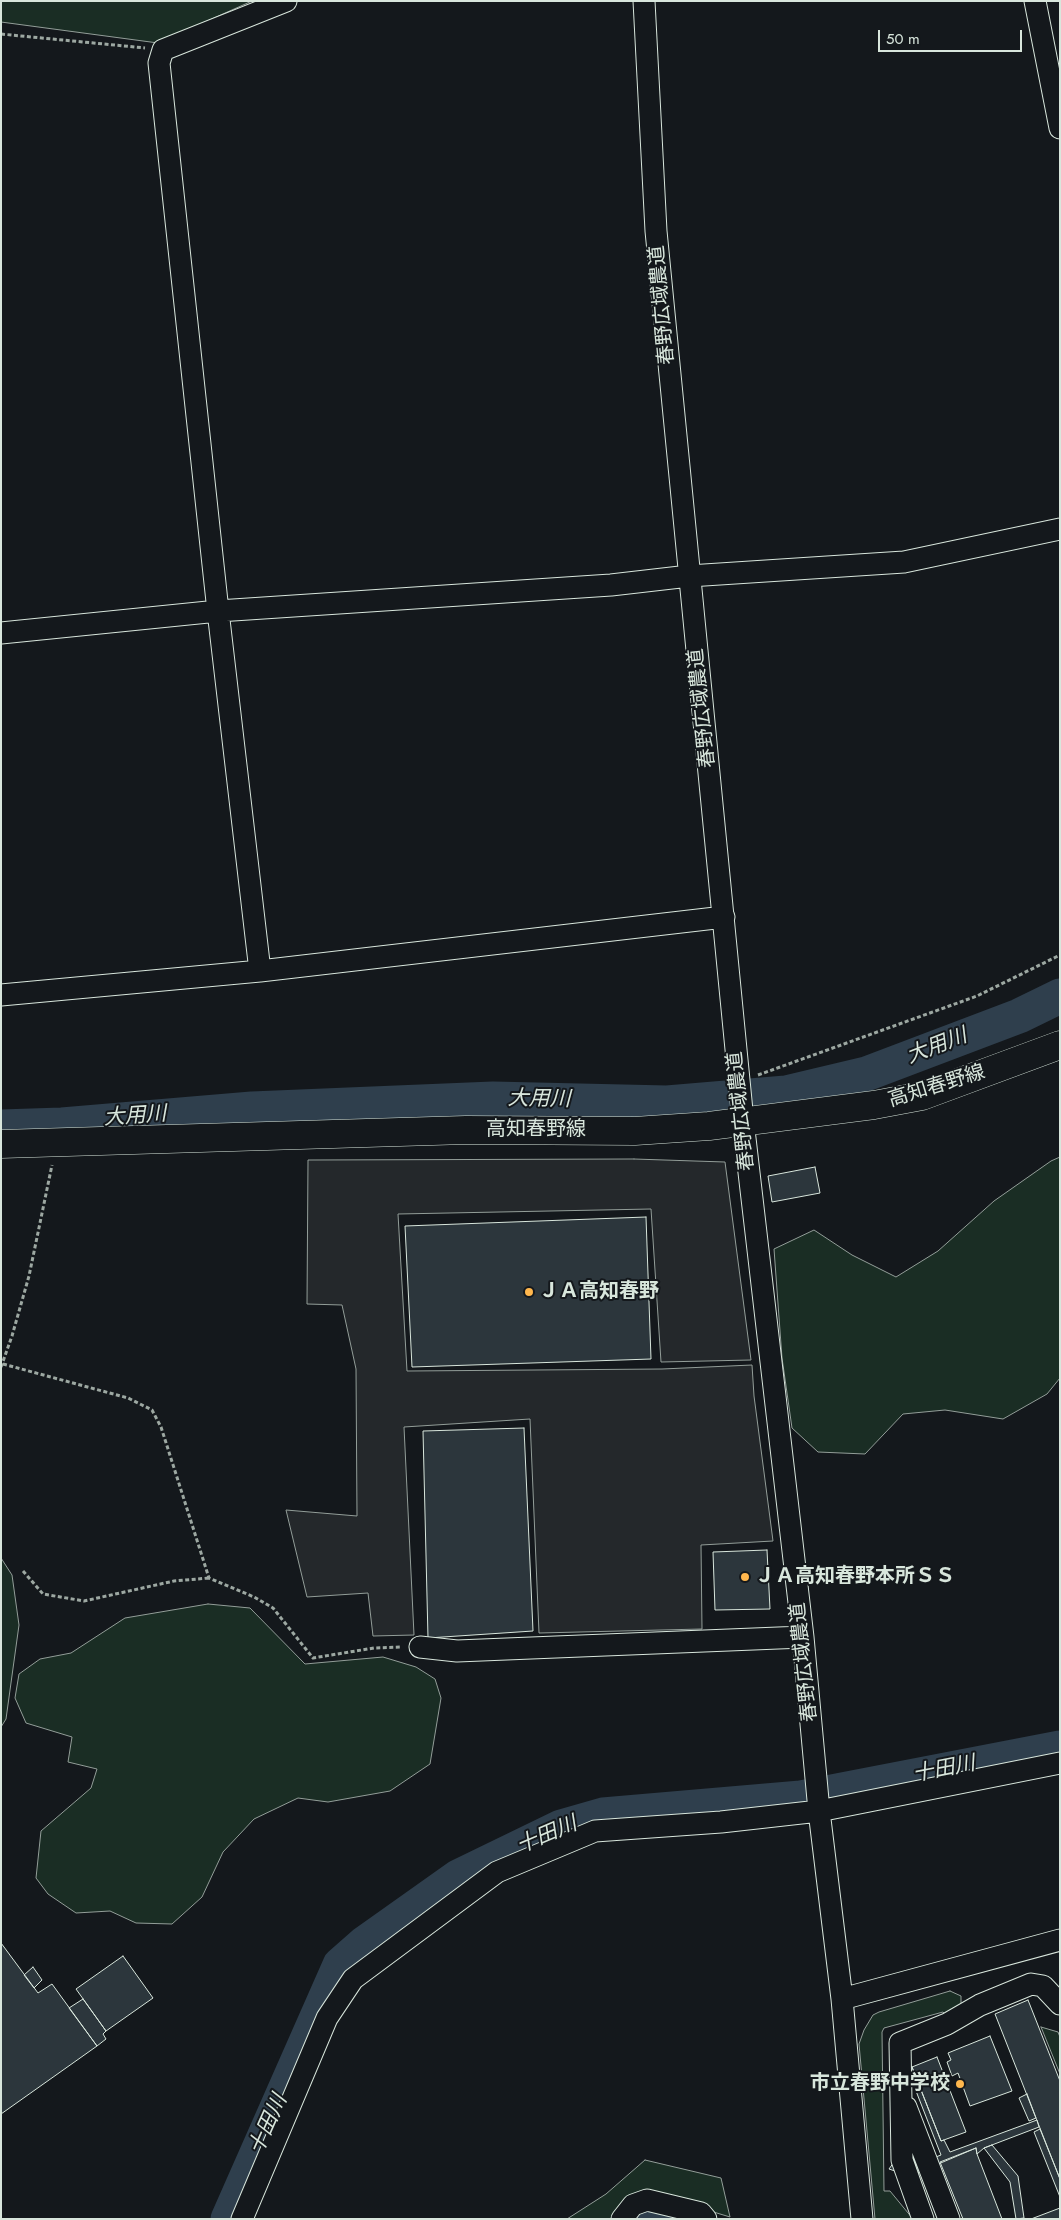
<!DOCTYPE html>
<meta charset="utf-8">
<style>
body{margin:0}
#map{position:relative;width:1061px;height:2220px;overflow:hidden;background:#14181c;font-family:Jost,sans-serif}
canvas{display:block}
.frame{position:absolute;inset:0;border:2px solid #d8e6dc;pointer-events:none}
.scale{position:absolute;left:878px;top:30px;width:144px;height:22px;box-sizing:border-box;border:2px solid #d8e6dc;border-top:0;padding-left:6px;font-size:15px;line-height:18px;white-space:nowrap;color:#d8e6dc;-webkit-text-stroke:4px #14181c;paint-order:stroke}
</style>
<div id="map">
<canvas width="1061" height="2220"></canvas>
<div class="frame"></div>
<div class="scale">50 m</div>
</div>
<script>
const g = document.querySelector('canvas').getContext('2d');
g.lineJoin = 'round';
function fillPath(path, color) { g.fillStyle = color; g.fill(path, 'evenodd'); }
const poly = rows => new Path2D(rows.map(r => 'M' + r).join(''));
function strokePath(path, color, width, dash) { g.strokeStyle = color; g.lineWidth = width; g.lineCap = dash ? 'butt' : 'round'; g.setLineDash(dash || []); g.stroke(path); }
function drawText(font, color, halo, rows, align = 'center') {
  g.font = font + ' Jost,"Noto Sans JP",sans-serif'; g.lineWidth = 4; g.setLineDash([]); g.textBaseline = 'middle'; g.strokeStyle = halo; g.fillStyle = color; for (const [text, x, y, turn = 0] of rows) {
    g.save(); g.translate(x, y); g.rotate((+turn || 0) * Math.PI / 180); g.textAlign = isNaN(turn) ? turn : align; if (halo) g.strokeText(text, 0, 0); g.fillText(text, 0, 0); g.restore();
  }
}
const green = poly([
 [1,1,252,1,158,43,1,22,1,1],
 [1060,1157,1060,1378,1047,1394,1003,1419,945,1410,903,1414,865,1454,818,1452,792,1428,782,1358,774,1249,814,1230,852,1255,896,1277,938,1251,994,1201,1051,1161,1060,1157],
 [1,1558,12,1575,19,1625,6,1719,1,1727,1,1558],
 [208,1604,250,1608,305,1664,383,1657,416,1667,435,1679,441,1698,430,1764,390,1791,328,1802,298,1798,254,1819,223,1852,202,1897,172,1924,136,1923,110,1911,76,1913,48,1894,36,1878,41,1831,91,1788,97,1769,68,1762,72,1737,26,1723,15,1698,19,1674,40,1659,71,1653,125,1618,208,1604],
 [950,1991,961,1996,961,2006,947,2016,943,2012,884,2028,882,2032,884,2191,890,2191,913,2219,875,2219,859,2044,864,2030,873,2015,879,2012,950,1991],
 [1041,2027,1058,2032,1060,2037,1060,2074,1041,2027],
 [645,2160,721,2178,730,2217,654,2194,618,2219,567,2219,606,2194,645,2160]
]);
fillPath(green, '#1a2d24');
strokePath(green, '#939e99', 1);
const parking = poly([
 [634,1159,725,1162,751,1360,661,1362,651,1209,398,1214,407,1371,662,1369,752,1365,754,1396,773,1541,701,1545,702,1629,539,1633,530,1419,404,1427,414,1635,373,1636,368,1593,307,1597,286,1510,357,1516,356,1369,342,1305,307,1304,308,1160,634,1159]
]);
fillPath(parking, '#24282b');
strokePath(parking, '#939e99', 1);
const water = poly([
 [646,2206,695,2219,629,2219,646,2206]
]);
fillPath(water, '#2f3f4d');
strokePath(water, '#939e99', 1);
strokePath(poly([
 [1,1127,62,1125,252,1109,493,1099,667,1103,786,1093,866,1074,1019,1016,1060,996],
 [228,2219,340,1965,365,1943,458,1877,561,1827,603,1815,801,1798,1060,1748]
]), '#2f3f4d', 35);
const building = poly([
 [815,1167,820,1193,772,1202,768,1176,815,1167],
 [646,1217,651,1359,412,1367,405,1226,646,1217],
 [524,1428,533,1631,428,1638,423,1431,524,1428],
 [767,1550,770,1609,715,1610,713,1552,767,1550],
 [1,1943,38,1993,52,1984,97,2046,1,2114,1,1943],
 [123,1956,153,1998,106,2031,76,1989,123,1956],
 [33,1967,42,1980,34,1988,24,1975,33,1967],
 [83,1999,106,2031,103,2034,106,2039,97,2046,69,2008,83,1999],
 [1028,2000,1060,2081,1060,2179,995,2014,1028,2000],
 [990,2036,1012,2091,970,2106,958,2073,952,2076,947,2062,951,2060,948,2053,990,2036],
 [937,2057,966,2132,941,2141,912,2067,937,2057],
 [912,2067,941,2141,944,2140,950,2152,1037,2120,1039,2127,984,2148,977,2154,976,2148,910,2176,889,2169,894,2162,910,2167,941,2155,907,2068,912,2067],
 [1027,2094,1036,2118,1029,2121,1019,2098,1027,2094],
 [1040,2129,1060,2179,1060,2197,1034,2132,1040,2129],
 [992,2145,1018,2176,1024,2218,1016,2219,1010,2182,984,2148,992,2145],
 [976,2148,977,2154,1002,2219,963,2219,940,2162,976,2148],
 [1060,2208,1060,2219,1031,2219,1060,2208]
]);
fillPath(building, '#2c363c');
strokePath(building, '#d8e6dc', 1);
const minor = poly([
 [644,1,656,231,743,1121,803,1637,819,1811,842,1999,862,2219],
 [1035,1,1060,128],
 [1,633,218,611,611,585,689,576,904,562,1060,529],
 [260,971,218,611,159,63,163,50,286,1],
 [1,995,260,971,724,917],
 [420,1647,457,1651,803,1637],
 [842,1999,1060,1940],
 [906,2107,949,2219],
 [242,2219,327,2018,353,1979,497,1872,595,1831,721,1822,819,1811,1060,1763],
 [622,2219,633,2205,647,2200,701,2213,706,2219],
 [923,2219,902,2160,900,2043,947,2024,980,2005,1031,1984,1043,1986,1060,2004]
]);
const major = poly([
 [1,1144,466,1130,635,1131,709,1126,874,1105,922,1096,1060,1045]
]);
strokePath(minor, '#d8e6dc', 23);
strokePath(major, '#d8e6dc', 29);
strokePath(poly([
 [1,34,145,48],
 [758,1075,977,996,1060,955],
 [3,1364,128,1398,152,1410,161,1427,209,1578,254,1597,273,1608,313,1658,374,1648,402,1647],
 [1,1367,12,1336,29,1276,52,1165],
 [23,1571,43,1594,84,1601,174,1581,209,1578]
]), '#9da8a2', 3, [4, 2.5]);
strokePath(minor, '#14181c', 21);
strokePath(major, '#14181c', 28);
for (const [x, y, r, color] of [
 [529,1292,5,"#ffb74d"],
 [745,1577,5,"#ffb74d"],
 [960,2084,5,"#ffb74d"]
]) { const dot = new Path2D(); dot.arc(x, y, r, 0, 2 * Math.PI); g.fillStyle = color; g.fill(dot); strokePath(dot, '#14181c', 2); }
drawText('20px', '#d8e6dc', '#14181c', [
 ["春野広域農道",663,305,-95],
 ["春野広域農道",703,708,-96],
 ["高知春野線",937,1087,-17],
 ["春野広域農道",742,1111,-96],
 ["高知春野線",536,1130],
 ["春野広域農道",805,1662,-96]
]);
drawText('bold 20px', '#d8e6dc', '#14181c', [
 ["ＪＡ高知春野",539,1292],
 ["ＪＡ高知春野本所ＳＳ",755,1577],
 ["市立春野中学校",950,2084,"right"]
], 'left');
drawText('italic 21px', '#d8e6dc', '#14181c', [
 ["大用川",937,1047,-21],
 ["大用川",539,1100,1],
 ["大用川",135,1117,-4],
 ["十田川",944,1770,-11],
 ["十田川",547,1836,-23],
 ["十田川",269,2125,-66]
]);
</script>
